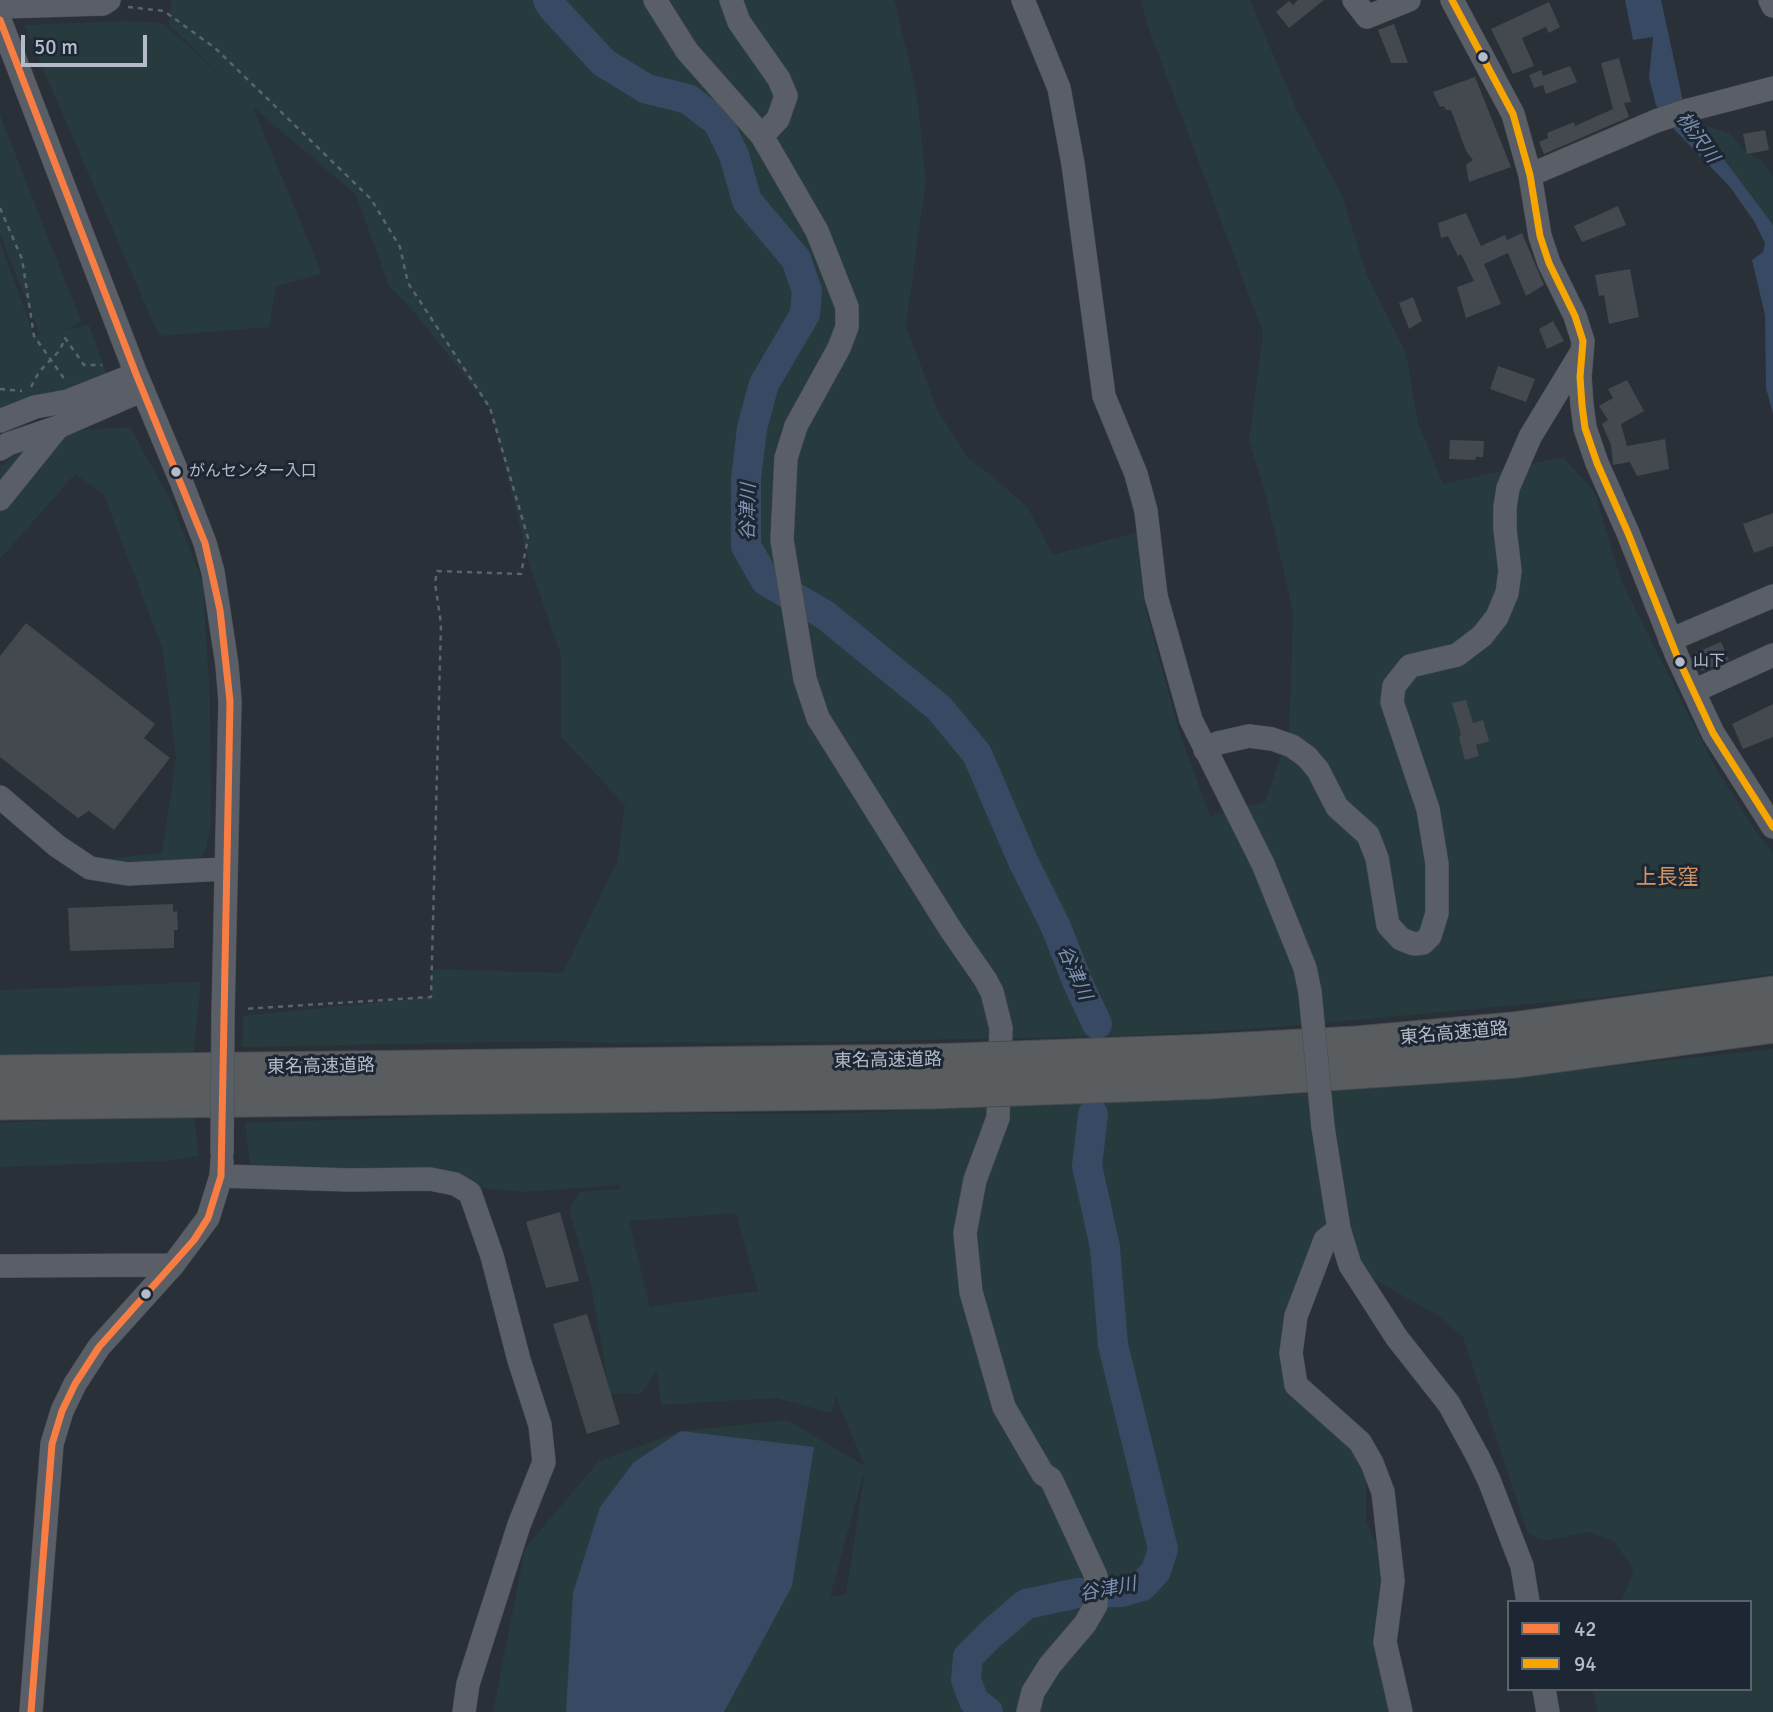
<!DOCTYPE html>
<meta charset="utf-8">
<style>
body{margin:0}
#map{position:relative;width:1773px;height:1712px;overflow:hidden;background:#2a3038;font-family:Signika,sans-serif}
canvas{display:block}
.legend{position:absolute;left:1507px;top:1600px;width:245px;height:91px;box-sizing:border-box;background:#1d2633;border:2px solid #59626f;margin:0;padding:9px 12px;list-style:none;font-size:21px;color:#b4bcc9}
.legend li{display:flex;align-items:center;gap:14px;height:35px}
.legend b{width:35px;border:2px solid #59626f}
.scale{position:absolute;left:21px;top:35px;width:126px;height:32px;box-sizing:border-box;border:4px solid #b4bcc9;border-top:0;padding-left:9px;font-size:21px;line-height:24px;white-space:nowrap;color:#b4bcc9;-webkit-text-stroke:5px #1d2633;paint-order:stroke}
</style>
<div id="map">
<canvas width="1773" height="1712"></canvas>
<ul class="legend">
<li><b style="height:9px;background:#f77d43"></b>42</li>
<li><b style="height:9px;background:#f7a600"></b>94</li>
</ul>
<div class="scale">50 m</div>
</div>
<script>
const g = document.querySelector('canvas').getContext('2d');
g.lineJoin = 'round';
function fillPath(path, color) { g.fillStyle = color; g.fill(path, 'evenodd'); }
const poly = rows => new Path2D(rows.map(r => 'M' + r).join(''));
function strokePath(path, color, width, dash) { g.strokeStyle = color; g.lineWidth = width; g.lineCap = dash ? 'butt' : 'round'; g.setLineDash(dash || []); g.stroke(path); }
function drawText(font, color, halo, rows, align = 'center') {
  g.font = font + ' Signika,"Noto Sans JP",sans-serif'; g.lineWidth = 6; g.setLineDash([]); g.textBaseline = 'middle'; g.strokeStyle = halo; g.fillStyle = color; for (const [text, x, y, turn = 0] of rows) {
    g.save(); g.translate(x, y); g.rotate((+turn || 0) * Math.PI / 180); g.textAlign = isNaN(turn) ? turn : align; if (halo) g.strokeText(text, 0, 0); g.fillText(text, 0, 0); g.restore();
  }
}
fillPath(poly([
 [171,0,894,0,917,94,926,180,906,326,938,411,968,458,996,479,1028,508,1053,555,1138,532,1139,559,1146,611,1180,734,1210,816,1265,802,1289,732,1293,612,1267,500,1249,441,1263,333,1148,27,1141,0,1250,0,1296,108,1342,196,1367,275,1406,354,1418,422,1443,484,1563,457,1594,491,1622,583,1714,765,1757,833,1773,853,1773,974,1604,997,1367,1019,1252,1029,1123,1036,815,1042,612,1043,556,1041,242,1047,243,1016,431,997,432,969,563,973,617,862,625,805,561,737,561,655,530,566,490,408,415,313,389,286,356,195,253,107,322,274,276,286,269,327,159,336,24,25,126,21,163,23,222,77,169,25],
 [0,115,81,321,66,330,89,325,108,377,0,409,0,241,34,336,40,335,0,235],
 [1694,122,1729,133,1747,153,1761,160,1773,177,1773,245],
 [130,427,171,501,203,583,210,702,211,824,206,849,195,868,92,860,162,853,176,758,163,650,104,495,75,474,0,559,0,466,20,451,83,430],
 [201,982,193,1056,0,1059,0,990],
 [1773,1049,1773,1712,1598,1712,1592,1689,1750,1689,1750,1602,1621,1602,1634,1571,1614,1541,1588,1532,1545,1541,1528,1534,1463,1337,1437,1315,1373,1279,1333,1234,1296,1316,1296,1385,1366,1453,1366,1521,1393,1581,1401,1712,493,1712,525,1548,599,1461,681,1431,787,1420,865,1466,836,1397,831,1413,777,1398,661,1405,657,1370,641,1394,610,1393,591,1285,569,1209,580,1192,620,1189,619,1185,523,1192,250,1164,245,1123,527,1113,823,1114,1283,1095,1491,1079],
 [736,1213,758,1291,650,1307,629,1221],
 [864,1476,846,1594,830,1597,863,1476],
 [193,1112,199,1156,165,1161,0,1167,0,1123]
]), '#273a3e');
fillPath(poly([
 [1625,0,1661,0,1684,106,1773,225,1773,414,1766,388,1765,315,1752,260,1763,252,1765,243,1754,221,1730,187,1673,128,1656,105,1649,78,1653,37,1633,40],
 [681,1431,814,1447,792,1586,724,1712,566,1712,573,1593,600,1507,634,1462]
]), '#384963');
strokePath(poly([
 [548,0,553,8,604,63,647,89,688,99,718,122,734,155,747,201,796,259,807,291,805,314,764,384,752,428,746,480,746,546,766,581,825,615,939,708,977,754,1023,861,1056,927,1077,981,1097,1024],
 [988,1712,974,1701,966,1680,968,1657,991,1634,1026,1604,1078,1593,1121,1592,1142,1586,1156,1571,1163,1549,1113,1345,1105,1247,1087,1166,1093,1114]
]), '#384963', 30);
fillPath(poly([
 [1298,0,1324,0,1289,28,1276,12,1289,1,1293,5],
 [1549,2,1560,27,1549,33,1546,27,1522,38,1534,66,1513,74,1491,29],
 [1394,24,1408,63,1391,63,1378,30],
 [1619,58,1631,102,1624,103,1629,117,1544,154,1539,142,1548,138,1547,133,1574,122,1575,126,1613,109,1601,63],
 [1570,66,1577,82,1546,94,1543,85,1534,88,1529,75,1541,70,1543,76],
 [1475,77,1511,167,1469,182,1466,165,1473,160,1466,151,1451,110,1446,110,1444,106,1440,107,1433,92],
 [1765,130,1769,150,1747,154,1743,134],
 [1618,206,1626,225,1582,242,1574,226],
 [1466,213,1481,246,1505,235,1507,240,1522,233,1544,285,1526,296,1508,253,1484,264,1501,304,1466,318,1457,287,1474,281,1461,254,1458,256,1448,236,1441,238,1438,223],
 [1630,269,1639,317,1609,324,1604,295,1599,296,1595,275],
 [1413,297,1422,321,1409,329,1399,303],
 [1553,321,1564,341,1547,349,1539,329],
 [1498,366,1535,379,1526,402,1490,389],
 [1627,380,1644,411,1621,424,1627,446,1665,439,1669,469,1637,476,1630,462,1613,465,1611,445,1602,424,1608,420,1599,406,1613,398,1608,389],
 [1450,440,1484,441,1483,457,1476,457,1475,460,1449,459],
 [1773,513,1773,546,1754,553,1743,524],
 [26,623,155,724,144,738,170,758,114,830,89,811,78,818,0,757,0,656],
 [1721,642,1729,660,1702,671,1695,653],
 [1466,700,1473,723,1483,720,1489,741,1476,745,1479,756,1465,760,1459,738,1461,734,1452,703],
 [1773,704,1773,737,1743,749,1732,724],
 [173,904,173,912,177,911,178,930,174,930,174,948,70,951,68,908],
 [560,1212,579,1281,546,1288,526,1222],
 [587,1314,620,1424,587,1434,553,1324]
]), '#444950');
const minor = poly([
 [655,0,687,51,762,136,817,231,847,307,847,327,839,348,796,426,786,458,782,540,805,679,818,718,951,930,985,979,992,992,1001,1028,998,1118,975,1180,965,1233,971,1292,1004,1407,1043,1474,1051,1479,1096,1576,1096,1605,1085,1624,1050,1665,1033,1692,1028,1712],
 [731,0,739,22,779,79,786,96,778,119,762,136],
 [1023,0,1059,88,1073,164,1104,396,1136,474,1146,511,1156,596,1191,720,1263,864,1305,968,1310,992],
 [1354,0,1367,17,1409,0],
 [1452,0,1513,114,1530,175,1540,236,1549,263,1575,316,1583,341,1580,377,1582,405,1585,428,1597,463,1628,533,1677,656,1713,733,1773,827],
 [1770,0,1773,6],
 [0,7,103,4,109,0],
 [0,20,136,374,181,481,205,543,213,572,227,665,230,701,223,1015],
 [1530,175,1656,121,1689,110,1773,88],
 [0,421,35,407,68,401,136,374],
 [0,449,8,444,58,427,143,390],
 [0,499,58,427],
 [1670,640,1773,596],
 [1694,691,1773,655],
 [1205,750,1218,743,1249,736,1272,739,1292,746,1307,757,1318,770,1337,807,1368,835,1377,858,1388,925,1401,939,1414,944,1423,943,1430,936,1437,913,1437,864,1428,809,1392,702,1394,686,1410,666,1457,655,1482,636,1497,617,1507,593,1510,571,1505,529,1505,507,1508,488,1530,437,1581,353],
 [0,797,57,846,90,868,128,874,225,869],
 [1323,1127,1339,1229,1350,1265,1397,1338,1449,1404,1478,1457,1489,1480,1522,1566,1528,1602],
 [221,1176,349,1180,430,1179,455,1184,470,1193,492,1256,519,1360,540,1425,544,1462,519,1525,468,1684,464,1712],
 [1339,1229,1325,1240,1296,1316,1291,1353,1296,1385,1360,1442,1372,1463,1383,1492,1393,1581,1385,1642,1401,1712],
 [0,1266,173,1265],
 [1544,1689,1548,1712],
 [31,1712,52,1444,62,1411,75,1384,99,1347,173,1265,208,1218,221,1176,222,1161]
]);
const highway = poly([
 [1208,1051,1357,1043,1513,1029,1773,993],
 [0,1072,929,1061],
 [1209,1082,1516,1061,1773,1026],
 [0,1103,931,1092]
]);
strokePath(minor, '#484c53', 24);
strokePath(highway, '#474c53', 35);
strokePath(poly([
 [128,7,164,11,215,48,371,199,400,247,408,283,490,408,528,538,521,574,437,571,435,583,441,624,431,997,243,1009],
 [0,208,22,259,34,336,63,377,63,381],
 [31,387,39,372,60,350,65,338,84,365,102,365],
 [0,389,22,391]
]), '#5d636a', 2.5, [5, 5]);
strokePath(minor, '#5a5e66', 23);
strokePath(highway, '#5a5d60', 33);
const minorBridge = poly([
 [1310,992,1323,1127],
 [222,1154,223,1015]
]);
const highwayBridge = poly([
 [929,1061,1208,1051],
 [931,1092,1209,1082]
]);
strokePath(minorBridge, '#484c53', 24, []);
strokePath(highwayBridge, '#474c53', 35, []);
strokePath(minorBridge, '#5a5e66', 23);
strokePath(highwayBridge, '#5a5d60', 33);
strokePath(poly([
 [0,20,136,374,205,543,220,610,230,701,221,1176,208,1218,194,1240,99,1347,75,1384,62,1411,52,1444,31,1712]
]), '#f77d43', 7);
strokePath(poly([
 [1452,0,1513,114,1530,175,1540,236,1549,263,1575,316,1583,341,1580,377,1582,405,1585,428,1597,463,1628,533,1677,656,1713,733,1773,827]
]), '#f7a600', 7);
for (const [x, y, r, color] of [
 [1483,57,6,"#b4bcc9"],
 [176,472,6,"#b4bcc9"],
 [1680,662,6,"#b4bcc9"],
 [146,1294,6,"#b4bcc9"]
]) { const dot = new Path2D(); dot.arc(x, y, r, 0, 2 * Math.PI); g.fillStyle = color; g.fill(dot); strokePath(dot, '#1d2633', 2.5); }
drawText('16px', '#b4bcc9', '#1d2633', [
 ["がんセンター入口",189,472],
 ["山下",1693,662]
], 'left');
drawText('18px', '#b4bcc9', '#1d2633', [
 ["東名高速道路",1454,1034,-5],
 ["東名高速道路",888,1061,-1],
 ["東名高速道路",321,1067,-1]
]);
drawText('italic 19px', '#7c92b1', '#1d2633', [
 ["桃沢川",1697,138,54],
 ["谷津川",749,512,-89],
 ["谷津川",1074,973,66],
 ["谷津川",1108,1590,-11]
]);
drawText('21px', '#d59563', '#1d2633', [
 ["上長窪",1667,878]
]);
</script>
